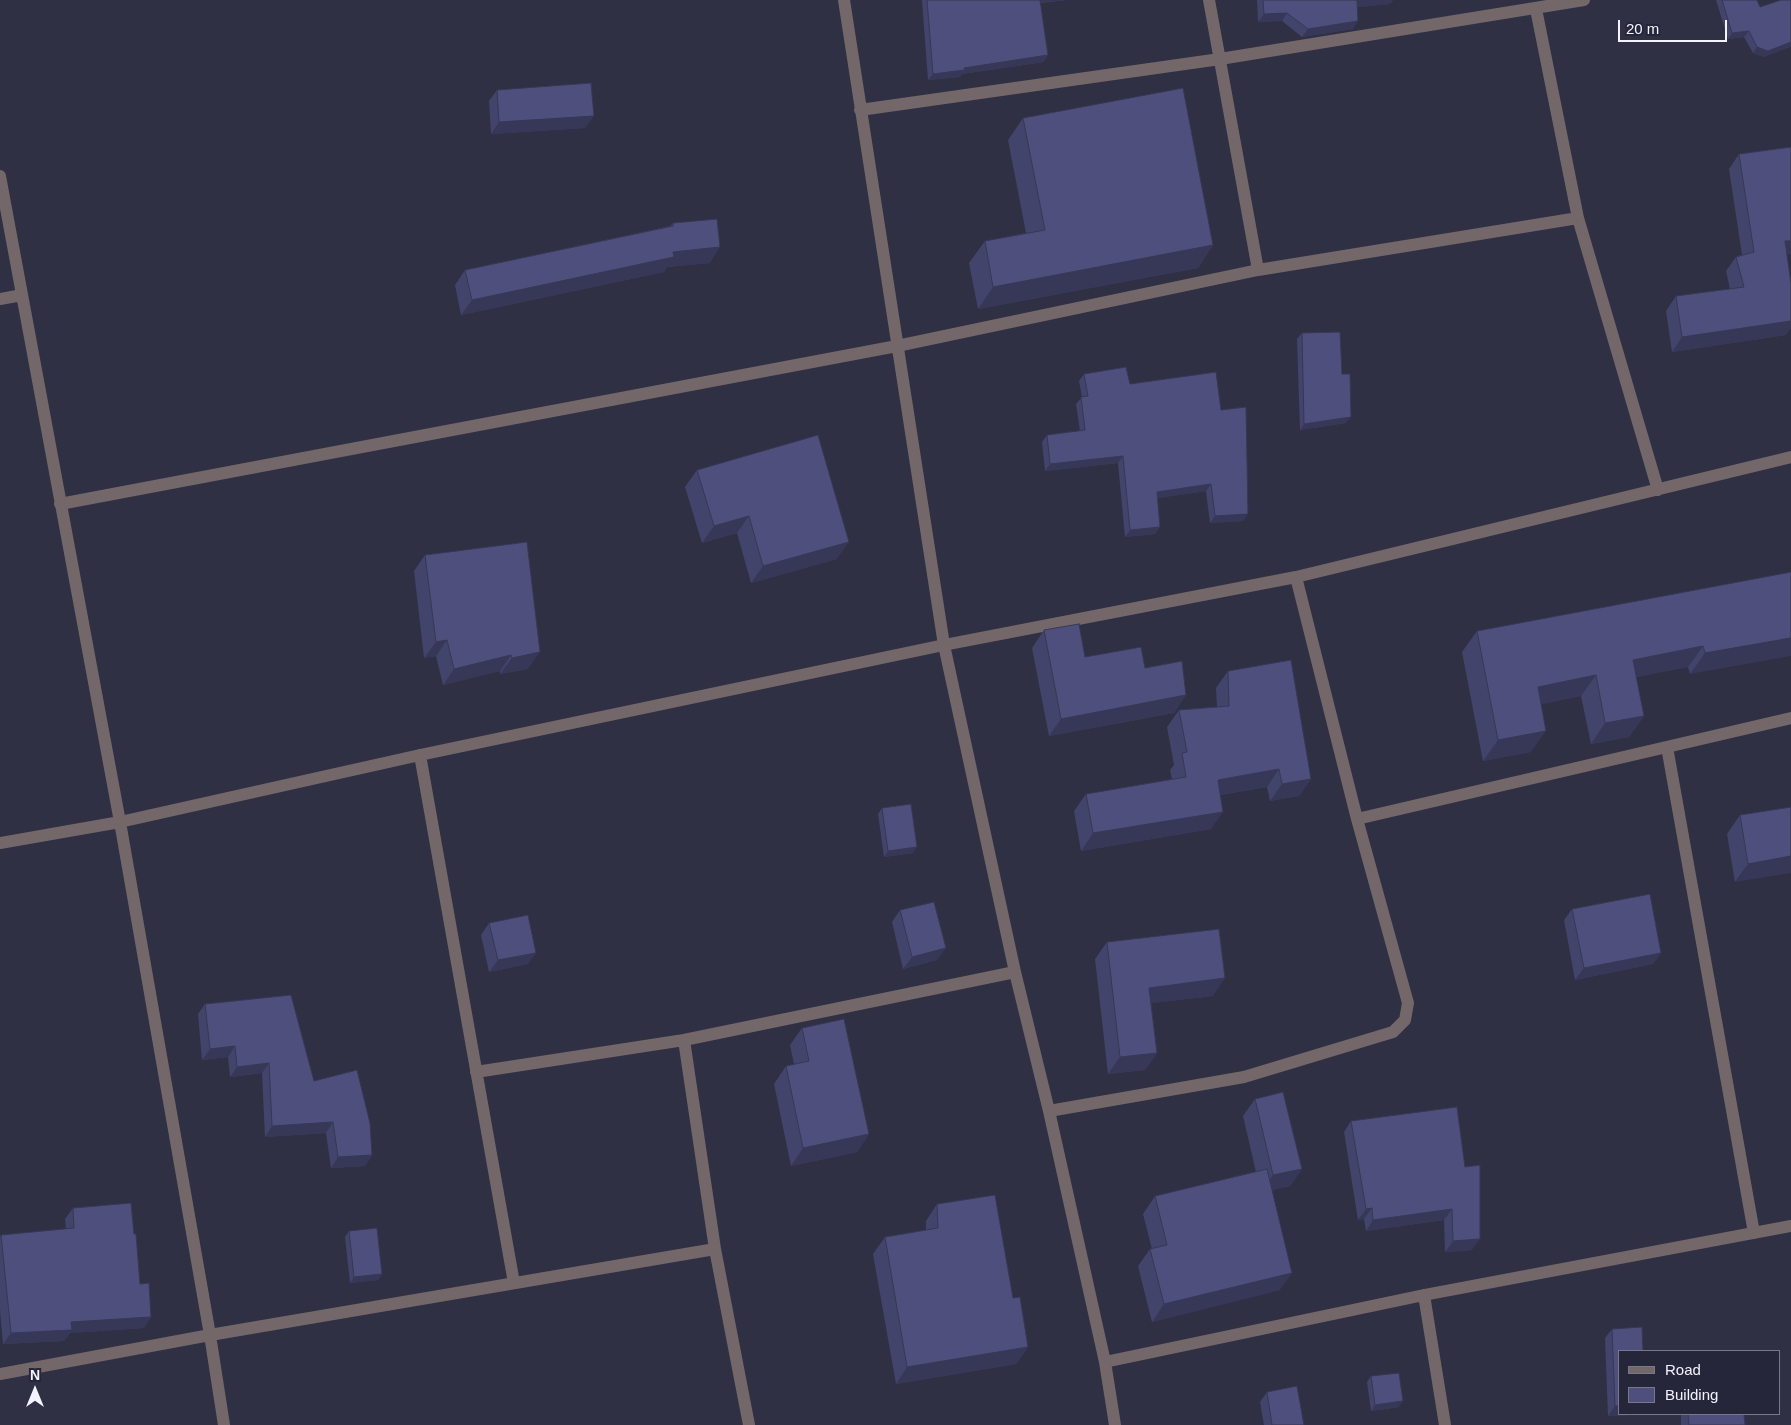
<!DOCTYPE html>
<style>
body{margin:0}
#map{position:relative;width:1791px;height:1425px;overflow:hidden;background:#2f3044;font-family:Arial,sans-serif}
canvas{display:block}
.legend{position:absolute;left:1618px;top:1350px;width:162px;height:65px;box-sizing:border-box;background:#25263a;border:1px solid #777888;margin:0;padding:6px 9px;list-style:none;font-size:15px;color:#f2f3fe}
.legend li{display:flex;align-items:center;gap:10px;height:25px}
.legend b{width:25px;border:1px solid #777888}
.north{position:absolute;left:10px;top:1365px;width:50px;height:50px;-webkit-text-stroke:4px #25263a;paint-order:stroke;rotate:0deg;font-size:14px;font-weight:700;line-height:20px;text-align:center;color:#f2f3fe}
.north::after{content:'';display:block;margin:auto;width:18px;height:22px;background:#f2f3fe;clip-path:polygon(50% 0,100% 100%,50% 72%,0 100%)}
.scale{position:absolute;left:1618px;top:20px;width:109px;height:22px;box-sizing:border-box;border:2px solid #f2f3fe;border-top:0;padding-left:6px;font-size:15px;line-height:18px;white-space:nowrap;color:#f2f3fe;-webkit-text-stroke:4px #25263a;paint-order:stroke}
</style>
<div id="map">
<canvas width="1791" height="1425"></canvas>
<ul class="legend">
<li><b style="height:6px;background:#74676a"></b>Road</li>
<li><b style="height:14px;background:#4e4f7c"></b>Building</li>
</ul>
<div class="north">N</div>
<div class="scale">20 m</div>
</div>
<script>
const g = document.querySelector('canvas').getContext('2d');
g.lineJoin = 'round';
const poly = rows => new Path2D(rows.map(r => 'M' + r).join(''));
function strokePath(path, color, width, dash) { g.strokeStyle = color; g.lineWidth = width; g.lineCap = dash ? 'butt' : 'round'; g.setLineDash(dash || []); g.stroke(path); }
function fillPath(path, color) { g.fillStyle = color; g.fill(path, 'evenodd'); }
strokePath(poly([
 [844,0,944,645,1015,972,1049,1111,1105,1362,1115,1425],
 [1209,0,1258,270],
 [1536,9,1578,218,1658,490],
 [860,110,1220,59,1584,0],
 [0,176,120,822,210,1335,224,1425],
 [0,299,22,295],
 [60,504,897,346,1258,270,1578,218],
 [1667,747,1754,1233],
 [420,755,514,1283],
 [1357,819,1791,718],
 [0,843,120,822,420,755,944,645,1296,577,1791,457],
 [684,1040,715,1249,749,1425],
 [476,1072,684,1040,1015,972],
 [1049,1111,1244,1077,1393,1032,1405,1020,1408,1003,1357,819,1296,577],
 [1424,1295,1445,1425],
 [1105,1362,1424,1295,1791,1226],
 [0,1374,210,1335,715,1249]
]), '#74676a', 12);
fillPath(poly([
 [922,0,1067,0,1041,3,1044,62,962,74,960,77,928,80],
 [1257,0,1393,0,1390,4,1358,7,1353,29,1302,37,1282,21,1258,22],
 [1716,0,1757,0,1760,7,1764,57,1753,53,1744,37,1728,39],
 [497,90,585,128,491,134,489,101],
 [1023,118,1213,245,1198,268,978,309,969,263,985,241,1026,233,1008,140],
 [1739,154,1787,254,1786,335,1672,352,1666,311,1676,296,1730,289,1726,271,1736,257,1742,255,1729,169],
 [673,223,710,263,667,267,664,272,461,315,455,285,465,270,670,226],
 [1302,333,1342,374,1346,423,1300,430,1297,339],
 [1084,374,1130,384,1221,410,1243,521,1210,523,1206,491,1157,498,1160,527,1155,534,1125,537,1118,463,1045,471,1042,442,1047,435,1080,431,1076,404,1082,397,1079,381],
 [697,470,837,559,751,583,737,533,702,543,685,487],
 [425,555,528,669,500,674,500,671,443,685,436,656,424,658,414,571],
 [1791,572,1690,674,1688,667,1636,677,1644,716,1629,737,1591,744,1581,696,1541,704,1531,752,1483,761,1462,652,1477,631],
 [1044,630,1085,657,1145,668,1186,695,1174,713,1049,736,1032,648],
 [1228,671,1311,779,1299,796,1270,801,1267,787,1220,795,1211,829,1081,851,1074,811,1086,794,1172,779,1170,770,1174,765,1167,727,1179,710,1217,707,1216,688],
 [1791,807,1735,882,1727,834,1740,815],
 [882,808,913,853,884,857,878,814],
 [1572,909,1661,953,1653,964,1575,980,1564,920],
 [900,910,937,960,903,969,892,922],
 [489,923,528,964,489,972,481,935],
 [1107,942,1213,996,1151,1003,1157,1053,1145,1070,1108,1074,1095,959],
 [205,1004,314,1081,372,1155,365,1166,331,1168,326,1133,265,1137,262,1073,230,1077,228,1057,202,1060,198,1014],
 [802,1028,869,1134,857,1152,791,1166,774,1084,786,1066,794,1064,790,1045],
 [1255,1099,1302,1169,1290,1186,1272,1190,1280,1290,1152,1322,1138,1266,1150,1249,1152,1249,1143,1214,1155,1196,1256,1172,1243,1116],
 [1457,1107,1472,1250,1445,1252,1444,1220,1366,1231,1364,1219,1358,1220,1344,1132,1351,1121],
 [937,1204,1013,1298,1028,1347,1016,1364,896,1384,873,1254,885,1237,926,1230,926,1221],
 [73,1208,134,1234,140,1284,151,1317,144,1328,70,1333,64,1341,3,1344,0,1310,0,1237,1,1235,66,1229,65,1219],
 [349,1231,382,1274,378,1280,350,1283,345,1237],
 [1612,1329,1620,1414,1658,1414,1608,1416,1605,1338],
 [1371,1376,1399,1407,1371,1411,1367,1382],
 [1267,1392,1304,1425,1264,1425,1260,1402],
 [1681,1414,1744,1414,1745,1425,1681,1425]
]), '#43446b');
fillPath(poly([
 [1037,0,1067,0,1035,3],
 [1357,0,1393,0,1390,4,1352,8],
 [1287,13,1282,21,1258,22,1264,14],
 [1358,21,1353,29,1302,37,1308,29],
 [1749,31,1744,37,1728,39,1732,33],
 [1791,42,1791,47,1764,57,1753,53,1757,47],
 [1048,55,1044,62,962,74,960,77,928,80,933,74,964,68],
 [594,116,585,128,491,134,499,122],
 [1785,241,1791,241,1791,254,1775,256],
 [1213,245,1198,268,978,309,993,287],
 [720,247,710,263,667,267,664,272,461,315,472,300,673,252],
 [1791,321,1791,328,1786,335,1672,352,1682,337],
 [1351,417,1346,423,1300,430,1304,424],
 [1123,456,1118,463,1045,471,1050,464],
 [1211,484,1206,491,1152,499,1157,492],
 [1248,514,1243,521,1210,523,1215,516],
 [749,516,737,533,702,543,714,526],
 [1160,527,1155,534,1125,537,1130,530],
 [849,542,837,559,751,583,763,566],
 [1791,638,1791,656,1690,674,1705,653],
 [447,640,436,656,424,658,436,642],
 [1703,646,1688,667,1618,681,1633,660],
 [540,652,528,669,500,674,512,658],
 [511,655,500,671,443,685,454,669],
 [1596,675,1581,696,1523,708,1538,687],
 [1186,695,1174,713,1049,736,1061,719],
 [1644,716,1629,737,1591,744,1605,723],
 [1546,731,1531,752,1483,761,1498,740],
 [1279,769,1267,787,1205,797,1218,780],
 [1311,779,1299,796,1270,801,1282,784],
 [1223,812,1211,829,1081,851,1093,833],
 [917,847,913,853,884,857,888,851],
 [1791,856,1791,873,1735,882,1748,864],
 [946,948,937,960,903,969,912,957],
 [536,953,528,964,489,972,498,960],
 [1661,953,1653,964,1575,980,1584,968],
 [1225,978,1213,996,1137,1005,1149,988],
 [235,1046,228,1057,202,1060,210,1049],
 [1157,1053,1145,1070,1108,1074,1120,1057],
 [269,1063,262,1073,230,1077,237,1067],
 [333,1122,326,1133,265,1137,272,1126],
 [869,1134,857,1152,791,1166,803,1148],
 [372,1155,365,1166,331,1168,338,1157],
 [1302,1169,1290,1186,1261,1193,1273,1175],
 [1372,1208,1364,1219,1358,1220,1366,1209],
 [1452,1209,1444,1220,1366,1231,1373,1220],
 [1480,1239,1472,1250,1445,1252,1453,1241],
 [1292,1273,1280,1290,1152,1322,1164,1304],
 [382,1274,378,1280,350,1283,354,1277],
 [151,1317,144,1328,70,1333,64,1341,3,1344,11,1333,71,1322],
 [1028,1347,1016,1364,896,1384,907,1367],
 [1403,1401,1399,1407,1371,1411,1375,1405],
 [1615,1406,1620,1406,1620,1414,1658,1414,1608,1416]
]), '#373757');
const building = poly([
 [927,0,1040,0,1048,55,964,68,965,70,933,74,927,0],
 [1263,0,1357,0,1358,21,1308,29,1287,13,1264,14,1263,0],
 [1722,0,1757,0,1760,7,1781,0,1791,0,1791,42,1768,51,1757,47,1749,31,1732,33,1722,0],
 [591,83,594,116,499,122,497,90,591,83],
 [1183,88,1213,245,993,287,985,241,1045,230,1023,118,1183,88],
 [1791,147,1791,241,1785,241,1791,283,1791,321,1682,337,1676,296,1744,287,1736,257,1754,252,1739,154,1791,147],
 [717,219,720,247,673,252,674,257,472,300,465,270,673,226,673,223,717,219],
 [1340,332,1342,374,1350,374,1351,417,1304,424,1302,333,1340,332],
 [1126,367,1130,384,1216,372,1221,410,1246,407,1248,514,1215,516,1211,484,1157,492,1160,527,1130,530,1123,456,1050,464,1047,435,1085,430,1081,397,1088,396,1084,374,1126,367],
 [818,435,849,542,763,566,749,516,714,526,697,470,818,435],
 [527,542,540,652,512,658,511,655,454,669,447,640,436,642,425,555,527,542],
 [1791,572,1791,638,1705,653,1703,646,1633,660,1644,716,1605,723,1596,675,1538,687,1546,731,1498,740,1477,631,1791,572],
 [1079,624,1085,657,1141,647,1145,668,1182,661,1186,695,1061,719,1044,630,1079,624],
 [1291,660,1311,779,1282,784,1279,769,1218,780,1223,812,1093,833,1086,794,1186,777,1182,753,1187,752,1179,710,1229,706,1228,671,1291,660],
 [911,804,917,847,888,851,882,808,911,804],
 [1791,807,1791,856,1748,864,1740,815,1791,807],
 [1650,894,1661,953,1584,968,1572,909,1650,894],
 [934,902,946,948,912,957,900,910,934,902],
 [528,915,536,953,498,960,489,923,528,915],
 [1219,929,1225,978,1149,988,1157,1053,1120,1057,1107,942,1219,929],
 [291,995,314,1081,357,1070,370,1123,372,1155,338,1157,333,1122,272,1126,269,1063,237,1067,235,1046,210,1049,205,1004,291,995],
 [844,1019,869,1134,803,1148,786,1066,809,1061,802,1028,844,1019],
 [1283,1092,1302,1169,1273,1175,1255,1099,1283,1092],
 [1457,1107,1465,1167,1480,1165,1480,1239,1453,1241,1452,1209,1373,1220,1372,1208,1366,1209,1351,1121,1457,1107],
 [1267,1169,1292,1273,1164,1304,1150,1249,1167,1245,1155,1196,1267,1169],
 [995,1195,1013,1298,1020,1297,1028,1347,907,1367,885,1237,938,1228,937,1204,995,1195],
 [131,1203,134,1234,136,1234,140,1284,149,1283,151,1317,71,1322,72,1330,11,1333,1,1235,74,1228,73,1208,131,1203],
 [377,1228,382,1274,354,1277,349,1231,377,1228],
 [1642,1327,1643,1351,1620,1351,1620,1406,1615,1406,1612,1329,1642,1327],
 [1399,1373,1403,1401,1375,1405,1371,1376,1399,1373],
 [1297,1386,1304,1425,1272,1425,1267,1392,1297,1386],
 [1688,1414,1744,1414,1745,1425,1689,1425,1688,1414]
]);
fillPath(building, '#4e4f7c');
strokePath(building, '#373757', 1);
</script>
